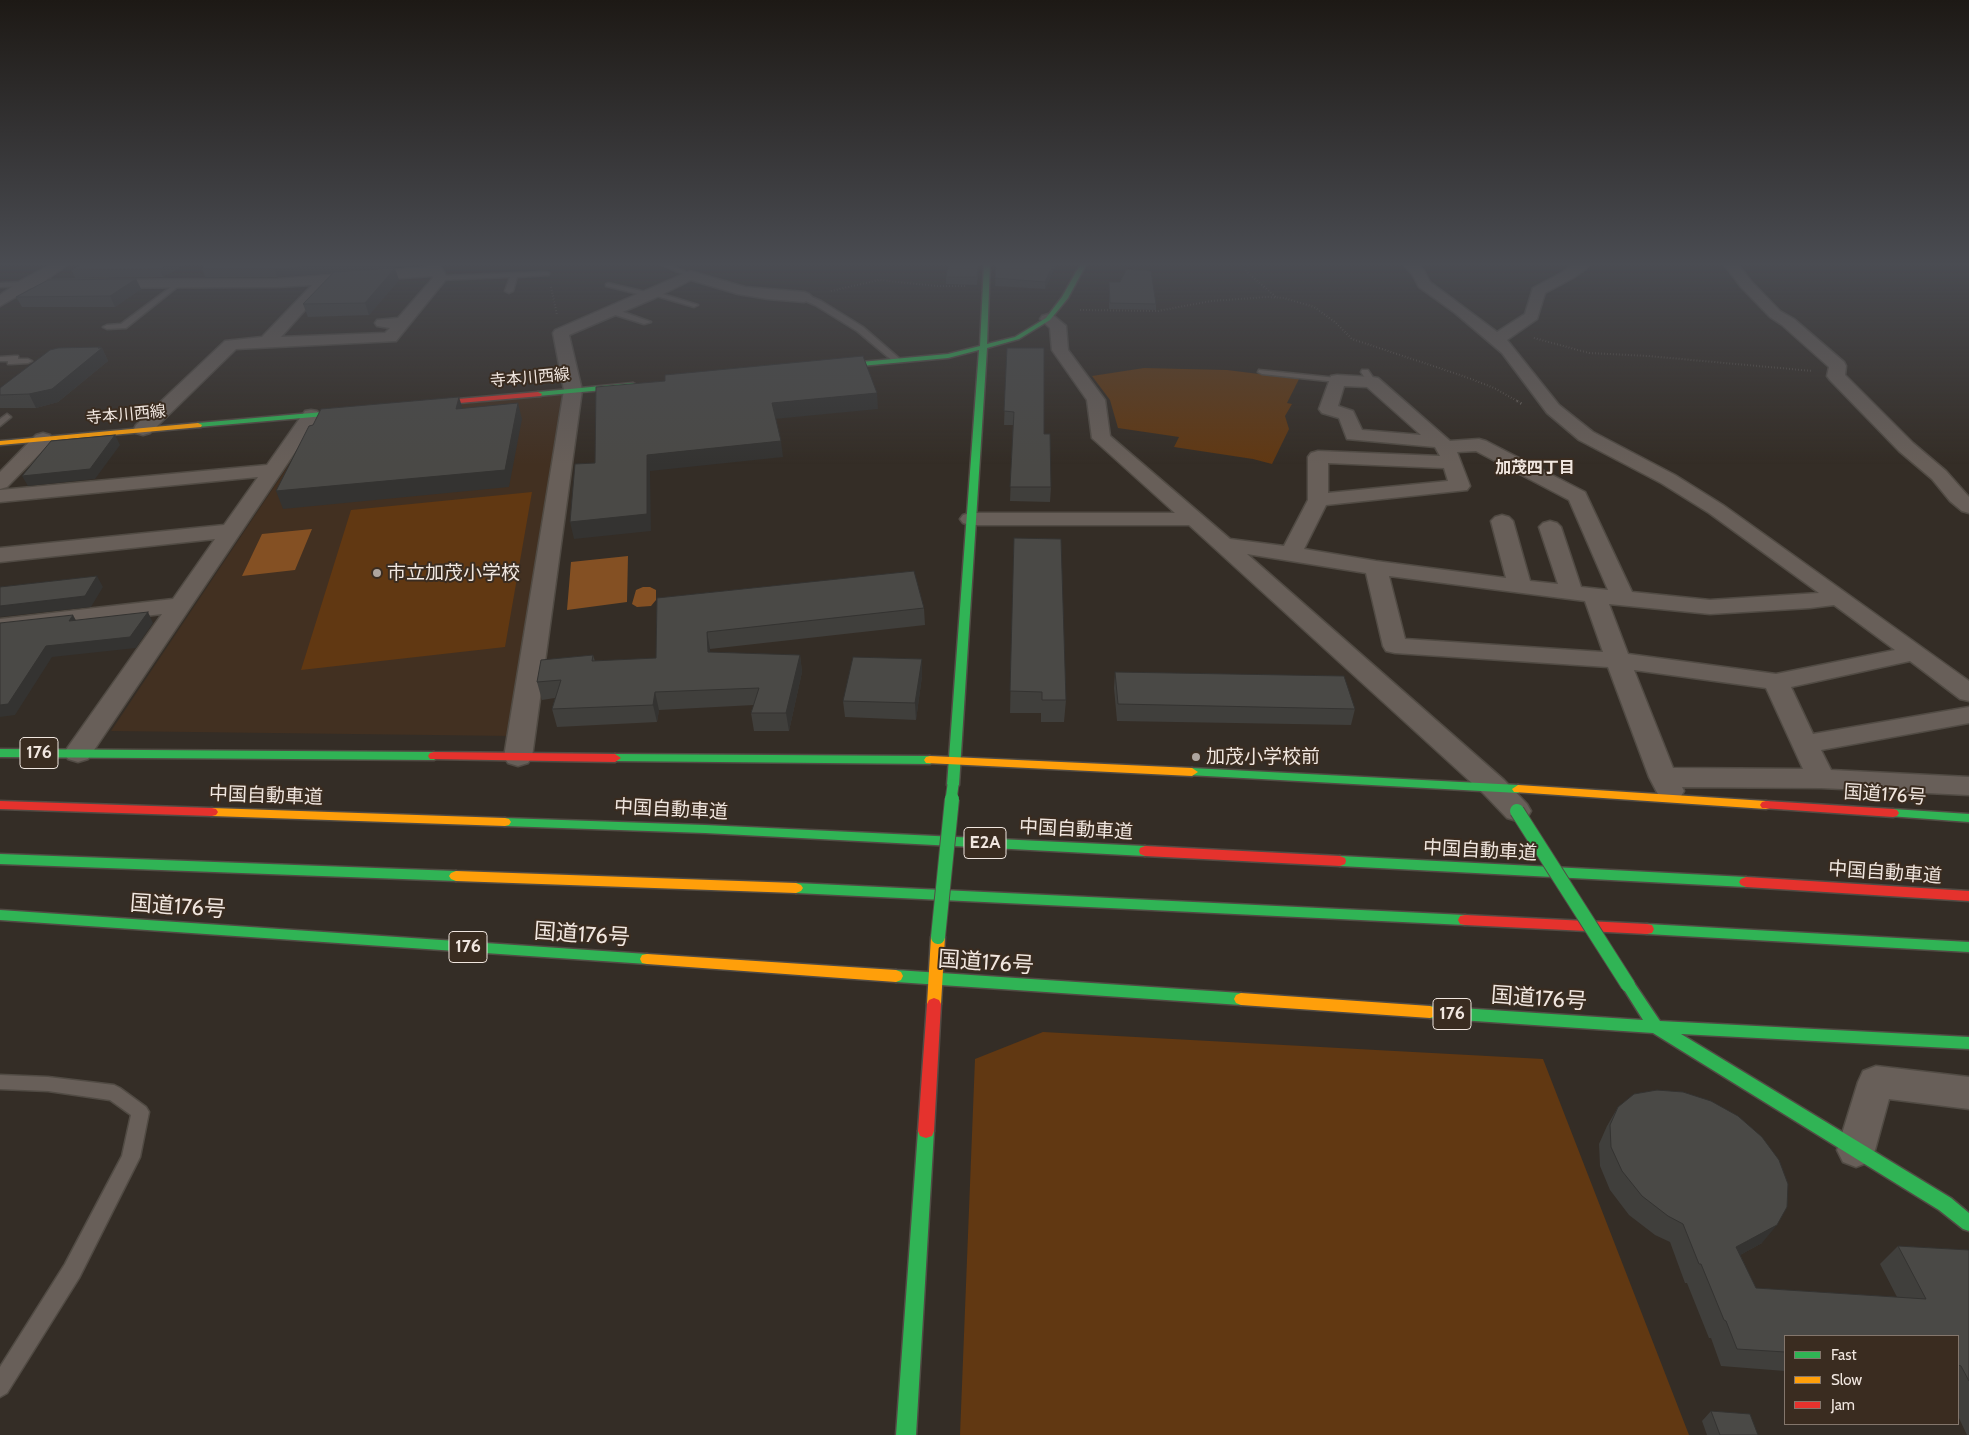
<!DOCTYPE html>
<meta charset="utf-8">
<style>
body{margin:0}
#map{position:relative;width:1969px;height:1435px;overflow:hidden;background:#342d26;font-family:Cabin,sans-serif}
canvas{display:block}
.legend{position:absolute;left:1784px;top:1335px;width:175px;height:90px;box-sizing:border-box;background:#3a2c20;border:1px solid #83766c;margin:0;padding:6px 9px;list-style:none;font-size:15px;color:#f0e6df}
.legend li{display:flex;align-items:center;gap:10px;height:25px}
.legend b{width:25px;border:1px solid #83766c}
</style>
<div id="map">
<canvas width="1969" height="1435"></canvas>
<ul class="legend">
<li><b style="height:6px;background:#30b455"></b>Fast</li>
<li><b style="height:6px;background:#ff9f0a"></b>Slow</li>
<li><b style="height:6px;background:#e5322d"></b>Jam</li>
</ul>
</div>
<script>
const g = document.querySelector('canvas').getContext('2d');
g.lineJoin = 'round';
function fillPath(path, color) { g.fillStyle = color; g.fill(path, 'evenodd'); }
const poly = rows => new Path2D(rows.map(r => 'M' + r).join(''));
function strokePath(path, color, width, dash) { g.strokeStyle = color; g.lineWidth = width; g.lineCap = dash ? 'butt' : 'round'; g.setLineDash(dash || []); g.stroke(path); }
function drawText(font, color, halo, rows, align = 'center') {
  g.font = font + ' Cabin,"Noto Sans JP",sans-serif'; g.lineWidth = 4; g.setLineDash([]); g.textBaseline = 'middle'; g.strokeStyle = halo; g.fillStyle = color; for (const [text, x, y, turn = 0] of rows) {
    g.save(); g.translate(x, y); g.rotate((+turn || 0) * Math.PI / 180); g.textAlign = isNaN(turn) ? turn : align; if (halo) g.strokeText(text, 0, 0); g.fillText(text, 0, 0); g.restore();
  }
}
fillPath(poly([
 [565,394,512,736,111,731,320,418]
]), '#423021');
fillPath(poly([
 [1144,368,1227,370,1299,379,1287,403,1292,404,1285,416,1289,429,1272,464,1253,459,1174,447,1179,437,1118,428,1110,400,1092,376],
 [532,492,505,647,301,670,351,510],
 [1043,1032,1543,1059,1689,1435,960,1435,975,1059]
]), '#613812');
fillPath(poly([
 [312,529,295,570,242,576,262,534],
 [628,556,627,602,567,610,571,562],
 [643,587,650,587,656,590,656,600,651,606,637,607,632,604,636,590]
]), '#845023');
const lane = poly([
 [657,263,665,263,693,275,688,276,657,263],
 [547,272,549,273,549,275,517,277,513,291,509,293,505,291,510,277,440,280,437,278,440,276,547,272],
 [179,281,182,283,181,284,126,328,107,329,103,327,107,325,121,324,179,281],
 [0,283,25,282,28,284,25,286,0,287,0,283],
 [608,283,650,293,653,291,698,305,694,307,653,295,650,297,606,286,606,284,608,283],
 [801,295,807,295,821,301,863,327,901,360,894,362,857,331,815,305,801,299,801,295],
 [609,309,615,309,651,322,644,324,609,313,609,309],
 [15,356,18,356,18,359,28,359,32,361,28,363,11,364,8,364,8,361,0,361,0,357,15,356],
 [1259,370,1337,378,1341,380,1337,382,1262,374,1258,372,1259,370],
 [1362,370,1368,370,1376,382,1375,384,1369,384,1361,372,1362,370],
 [7,414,11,417,0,426,0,419,7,414],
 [0,1075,48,1077,114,1085,120,1088,146,1107,149,1112,140,1157,79,1278,7,1393,0,1397,0,1367,65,1264,122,1156,131,1115,110,1100,48,1091,0,1089,0,1075]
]);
const street = poly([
 [54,263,70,263,46,280,277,279,427,267,425,263,439,263,447,278,396,341,236,349,150,433,143,435,136,433,134,429,136,425,225,341,262,337,312,285,277,287,31,288,0,306,0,295,20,281,54,263],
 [432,276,433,278,398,318,377,320,375,323,377,326,390,328,385,333,281,337,329,283,432,276],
 [1402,263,1417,263,1423,269,1430,282,1497,332,1525,314,1533,288,1563,272,1575,263,1589,263,1587,268,1573,278,1545,293,1537,319,1507,340,1559,405,1593,432,1675,475,1723,505,1969,681,1969,701,1960,699,1910,661,1791,687,1813,734,1969,707,1969,723,1821,750,1831,770,1969,777,1969,795,1821,788,1682,787,1684,791,1680,798,1670,801,1660,798,1649,777,1608,667,1395,653,1386,651,1383,646,1366,573,1247,554,1504,780,1527,804,1531,811,1527,818,1517,821,1507,818,1484,794,1189,525,970,525,963,523,960,519,963,515,970,513,1175,513,1092,438,1087,400,1052,350,1050,328,1040,319,1042,316,1048,314,1054,316,1066,326,1068,350,1105,400,1110,436,1230,539,1284,546,1308,500,1308,457,1311,453,1318,451,1440,456,1435,447,1347,439,1339,418,1322,413,1319,409,1331,376,1337,375,1372,377,1378,378,1450,441,1479,439,1486,441,1585,492,1632,592,1710,600,1819,593,1709,513,1661,483,1579,440,1547,413,1502,353,1455,313,1419,287,1412,274,1402,263],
 [1344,386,1367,387,1421,435,1362,430,1353,411,1338,406,1344,386],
 [1476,451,1569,500,1608,590,1581,587,1561,527,1557,523,1550,521,1543,523,1539,527,1558,584,1530,581,1513,521,1509,517,1502,515,1495,517,1491,521,1506,578,1376,561,1304,549,1326,505,1467,490,1470,486,1457,452,1476,451],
 [1328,463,1444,468,1448,481,1328,493,1328,463],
 [1389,576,1585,601,1603,652,1405,639,1389,576],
 [1609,604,1710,614,1810,608,1834,605,1895,650,1776,674,1628,654,1609,604],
 [1634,670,1766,688,1803,769,1673,768,1634,670],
 [1723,263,1737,263,1751,281,1780,311,1794,319,1844,362,1846,366,1845,375,1913,443,1946,471,1969,497,1969,513,1962,511,1950,501,1932,479,1899,451,1830,380,1827,376,1829,367,1782,325,1770,317,1741,287,1723,263],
 [690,271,745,287,804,292,809,294,812,297,809,300,804,302,768,299,738,294,691,280,655,298,569,335,582,390,532,757,528,763,518,766,508,763,504,757,564,390,553,333,555,330,690,271],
 [311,410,317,411,320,415,88,759,78,762,68,759,64,753,68,747,162,614,0,633,0,619,173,599,215,539,0,562,0,548,224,525,258,477,0,502,0,490,267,465,305,411,311,410],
 [43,433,50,435,52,439,50,443,7,487,0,489,0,472,36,435,43,433],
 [1876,1066,1969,1077,1969,1109,1889,1099,1875,1150,1869,1162,1856,1167,1843,1162,1837,1150,1858,1082,1863,1071,1876,1066]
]);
const fast = poly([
 [984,263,990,263,987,344,1015,337,1046,318,1062,297,1081,263,1087,263,1068,298,1050,320,1019,339,987,348,959,785,953,789,947,785,979,350,948,358,828,369,824,367,828,365,948,354,980,346,984,263],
 [633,383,637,385,636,387,538,396,534,394,538,392,633,383],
 [357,409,361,411,360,413,198,427,194,425,198,423,357,409],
 [0,749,434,752,440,756,434,760,0,757,0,749],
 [615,754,930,756,936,760,930,764,611,761,609,758,615,754],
 [1192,768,1518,785,1524,789,1518,793,1188,775,1186,772,1192,768],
 [1893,809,1969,814,1969,822,1889,816,1887,813,1889,810,1893,809],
 [505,818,705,825,1145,846,1150,848,1151,851,1150,854,1145,856,705,833,505,826,501,825,499,822,501,819,505,818],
 [0,854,456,871,461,873,463,876,461,879,456,881,0,864,0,854],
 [1340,856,1746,877,1751,879,1753,882,1751,885,1746,887,1340,866,1335,864,1334,861,1335,858,1340,856],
 [796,883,1465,915,1470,916,1472,920,1470,924,1465,925,796,893,791,891,789,888,791,885,796,883],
 [0,910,647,954,652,955,654,959,652,963,647,964,0,920,0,910],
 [1647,924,1969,942,1969,952,1647,934,1642,933,1640,929,1642,925,1647,924],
 [896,970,1241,993,1246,995,1248,999,1246,1003,1241,1005,896,982,891,980,889,976,891,972,896,970],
 [1628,979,1633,981,1660,1021,1969,1037,1969,1049,1681,1034,1951,1198,1969,1213,1969,1231,1963,1229,1939,1210,1653,1033,1430,1018,1425,1016,1423,1012,1425,1008,1430,1006,1643,1020,1621,985,1623,981,1628,979],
 [926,1124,932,1126,934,1131,916,1435,896,1435,918,1131,920,1126,926,1124]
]);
const slow = poly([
 [198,423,202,425,201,427,0,445,0,441,198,423],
 [930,756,1192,768,1198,772,1192,776,926,763,924,760,926,757,930,756],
 [1518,785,1766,801,1770,802,1772,805,1770,808,1766,809,1514,792,1512,789,1518,785],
 [212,808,505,818,509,819,511,822,509,825,505,826,212,816,208,815,206,812,208,809,212,808],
 [456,871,796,883,801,885,803,888,801,891,796,893,456,881,451,879,449,876,451,873,456,871],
 [938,932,943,933,945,937,941,1004,939,1008,934,1010,929,1008,927,1004,931,937,933,933,938,932],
 [647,954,896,970,901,972,903,976,901,980,896,982,647,964,642,963,640,959,642,955,647,954],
 [1241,993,1430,1006,1435,1008,1437,1012,1435,1016,1430,1018,1241,1005,1236,1003,1234,999,1236,995,1241,993]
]);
const jam = poly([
 [538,392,542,394,541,396,424,406,420,404,424,402,538,392],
 [434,752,615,754,621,758,615,762,430,759,428,756,430,753,434,752],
 [0,801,212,808,216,809,218,812,216,815,212,816,0,809,0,801],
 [1766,801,1893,809,1897,810,1899,813,1897,816,1893,817,1762,808,1760,805,1762,802,1766,801],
 [1145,846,1340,856,1345,858,1346,861,1345,864,1340,866,1145,856,1140,854,1139,851,1140,848,1145,846],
 [1746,877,1969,891,1969,901,1746,887,1741,885,1739,882,1741,879,1746,877],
 [1465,915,1647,924,1652,925,1654,929,1652,933,1647,934,1465,925,1460,924,1458,920,1460,916,1465,915],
 [934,998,939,1000,941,1004,934,1131,932,1136,926,1138,920,1136,918,1131,927,1004,929,1000,934,998]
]);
strokePath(lane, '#514b44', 3);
strokePath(street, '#514b44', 3);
strokePath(fast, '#514b44', 3);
strokePath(slow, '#514b44', 3);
strokePath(jam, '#514b44', 3);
strokePath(poly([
 [587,263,597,265,604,263],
 [1241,263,1249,274,1276,297],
 [551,287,557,315],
 [831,291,879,280,937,286,965,286],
 [1080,310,1158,311,1211,301,1267,297,1284,298,1314,307,1335,322,1352,339,1466,377,1494,388,1519,402],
 [1534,338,1589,353,1648,356,1813,371]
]), '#6f6862', 2, [0.5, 2.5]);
strokePath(poly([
 [1517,401,1522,404]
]), '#6f6862', 2.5, [1, 3]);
fillPath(lane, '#685f59');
fillPath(street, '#685f59');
fillPath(fast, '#30b455');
fillPath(slow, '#ff9f0a');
fillPath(jam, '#e5322d');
const fastBridgeFar1 = poly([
 [951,800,953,785]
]);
const fastBridge = poly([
 [1517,811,1628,985],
 [938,937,952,799]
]);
strokePath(fastBridgeFar1, '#514b44', 13, []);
strokePath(fastBridge, '#514b44', 16, []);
strokePath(fastBridgeFar1, '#30b455', 11);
strokePath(fastBridge, '#30b455', 14);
fillPath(poly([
 [188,263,163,277,75,278,71,270],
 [949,263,979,263,977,285,946,284,946,277],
 [996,263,1057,263,1045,289,995,286],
 [411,266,344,272,399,280,369,315,308,317,303,304,334,273,277,277,205,277,202,269],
 [136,279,141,289,115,307,22,307,16,297],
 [1109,282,1156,304,1156,310,1109,309],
 [100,347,100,348,102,348,108,361,58,402,36,408,0,408,0,388],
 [1007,348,1044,434,1051,487,1050,502,1010,501,1013,425,1004,425],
 [1014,538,1066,700,1064,722,1041,722,1041,713,1010,713],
 [657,598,924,608,925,625,710,649,710,652,800,655,802,672,789,731,754,731,751,713,754,705,659,710,657,722,557,727,552,709,555,698,542,700,537,682,593,655,595,661,656,658],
 [1115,672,1355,709,1351,725,1117,721,1114,688],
 [922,676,916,720,845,717,843,701],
 [1618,1107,1762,1243,1740,1255,1756,1288,1897,1297,1880,1264,1898,1246,1969,1250,1969,1435,1967,1435,1958,1416,1958,1336,1785,1336,1785,1371,1721,1366,1711,1338,1709,1338,1687,1283,1685,1283,1670,1242,1655,1235,1629,1215,1610,1190,1600,1166,1599,1144,1607,1126],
 [1711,1411,1758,1435,1707,1435,1702,1421]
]), '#403f3c');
fillPath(poly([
 [171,263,188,263,163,277,160,269],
 [358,263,414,263,411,266,277,277,274,269],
 [1054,263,1057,263,1045,289,1045,282],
 [395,268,399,280,369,315,365,303],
 [136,279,141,289,115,307,110,296],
 [100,347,101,349,102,348,108,361,58,402,36,408,29,394],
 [877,393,878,409,774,419,772,403],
 [459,397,464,413,456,409],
 [518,403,522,419,509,487,283,509,276,491],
 [115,435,120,445,95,479,28,486,22,476],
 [781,441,783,457,650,471,651,531,574,539,570,522,647,455],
 [97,576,103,587,91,607,0,617,0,606],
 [148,612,153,623,136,648,52,657,15,715,0,717,0,705,46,646],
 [73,615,79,626,69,621],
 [707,632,710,649,711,669,708,652],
 [800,655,802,672,789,731,786,713],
 [922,659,922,676,916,720,915,703],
 [655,692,659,710,657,722,653,705],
 [1777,1225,1762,1243,1722,1265,1736,1247]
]), '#343331');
const building = poly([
 [84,263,171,263,160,269,71,270,84,263],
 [206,263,358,263,274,269,202,269,206,263],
 [949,263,978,263,977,277,946,277,949,263],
 [996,263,1054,263,1045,282,995,278,996,263],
 [395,268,365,303,303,304,334,272,395,268],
 [1127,269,1151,271,1156,304,1110,303,1109,282,1120,282,1127,269],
 [136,279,110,296,16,297,48,280,136,279],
 [100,347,98,348,102,348,52,389,29,394,0,395,0,388,50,350,58,348,100,347],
 [1007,348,1044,348,1044,434,1050,434,1051,487,1010,487,1014,412,1004,411,1007,348],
 [863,356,877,393,772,403,781,441,647,455,647,514,570,522,575,464,595,463,596,387,665,381,665,375,863,356],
 [459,397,456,409,518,403,505,470,276,491,309,426,313,425,321,409,459,397],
 [115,435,90,469,22,476,51,441,115,435],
 [1014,538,1061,539,1066,700,1042,700,1042,692,1010,691,1014,538],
 [914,571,924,608,707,632,708,652,800,655,786,713,751,713,759,688,655,692,653,705,552,709,561,680,537,682,541,660,593,655,592,661,656,658,657,598,914,571],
 [97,576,85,596,0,606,0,587,97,576],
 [148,612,130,637,46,646,8,704,0,705,0,623,73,615,69,621,148,612],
 [853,657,922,659,915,703,843,701,853,657],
 [1115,672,1344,676,1355,709,1118,704,1115,672],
 [1657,1090,1683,1092,1711,1101,1738,1116,1762,1137,1779,1160,1788,1184,1787,1207,1777,1225,1736,1247,1756,1288,1926,1299,1898,1246,1969,1250,1969,1381,1961,1366,1958,1365,1958,1336,1785,1336,1785,1352,1737,1349,1726,1321,1724,1320,1701,1264,1699,1264,1683,1224,1668,1216,1642,1196,1622,1171,1611,1147,1610,1125,1618,1107,1634,1094,1657,1090],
 [1711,1411,1750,1414,1758,1435,1720,1435,1711,1411]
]);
fillPath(building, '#4a4946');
strokePath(building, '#343331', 1);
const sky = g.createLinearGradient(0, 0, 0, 464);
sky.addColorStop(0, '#1d1915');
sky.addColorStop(0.57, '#4a4c52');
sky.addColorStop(1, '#4a4c5200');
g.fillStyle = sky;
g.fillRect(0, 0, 1969, 464);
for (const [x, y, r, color] of [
 [377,573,5,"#aea59e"],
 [1196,757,5,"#aea59e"]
]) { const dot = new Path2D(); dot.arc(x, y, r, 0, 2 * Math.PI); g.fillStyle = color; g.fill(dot); strokePath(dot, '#3a2c20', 2); }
drawText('16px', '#f0e6df', '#3a2c20', [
 ["寺本川西線",530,378,-5],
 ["寺本川西線",126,415,-5]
]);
drawText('bold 16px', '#f0e6df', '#3a2c20', [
 ["加茂四丁目",1535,468]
]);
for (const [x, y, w] of [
 [39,753,38],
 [985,843,42],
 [468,947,38],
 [1452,1014,38]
]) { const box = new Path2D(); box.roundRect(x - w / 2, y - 15.5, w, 31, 4); g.fillStyle = '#3a2c20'; g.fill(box); strokePath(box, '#f0e6df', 1); }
drawText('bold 18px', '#f0e6df', null, [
 ["176",39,753],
 ["E2A",985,843],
 ["176",468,947],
 ["176",1452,1014]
]);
drawText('19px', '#f0e6df', '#3a2c20', [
 ["市立加茂小学校",387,573],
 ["加茂小学校前",1206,757]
], 'left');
drawText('19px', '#f0e6df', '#3a2c20', [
 ["国道176号",1885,795,4],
 ["中国自動車道",266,796,2],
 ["中国自動車道",671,810,3],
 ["中国自動車道",1076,830,3],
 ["中国自動車道",1480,851,3],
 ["中国自動車道",1885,873,4]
]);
drawText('22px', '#f0e6df', '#3a2c20', [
 ["国道176号",178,907,4],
 ["国道176号",582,935,4],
 ["国道176号",986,963,4],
 ["国道176号",1539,999,4]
]);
</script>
